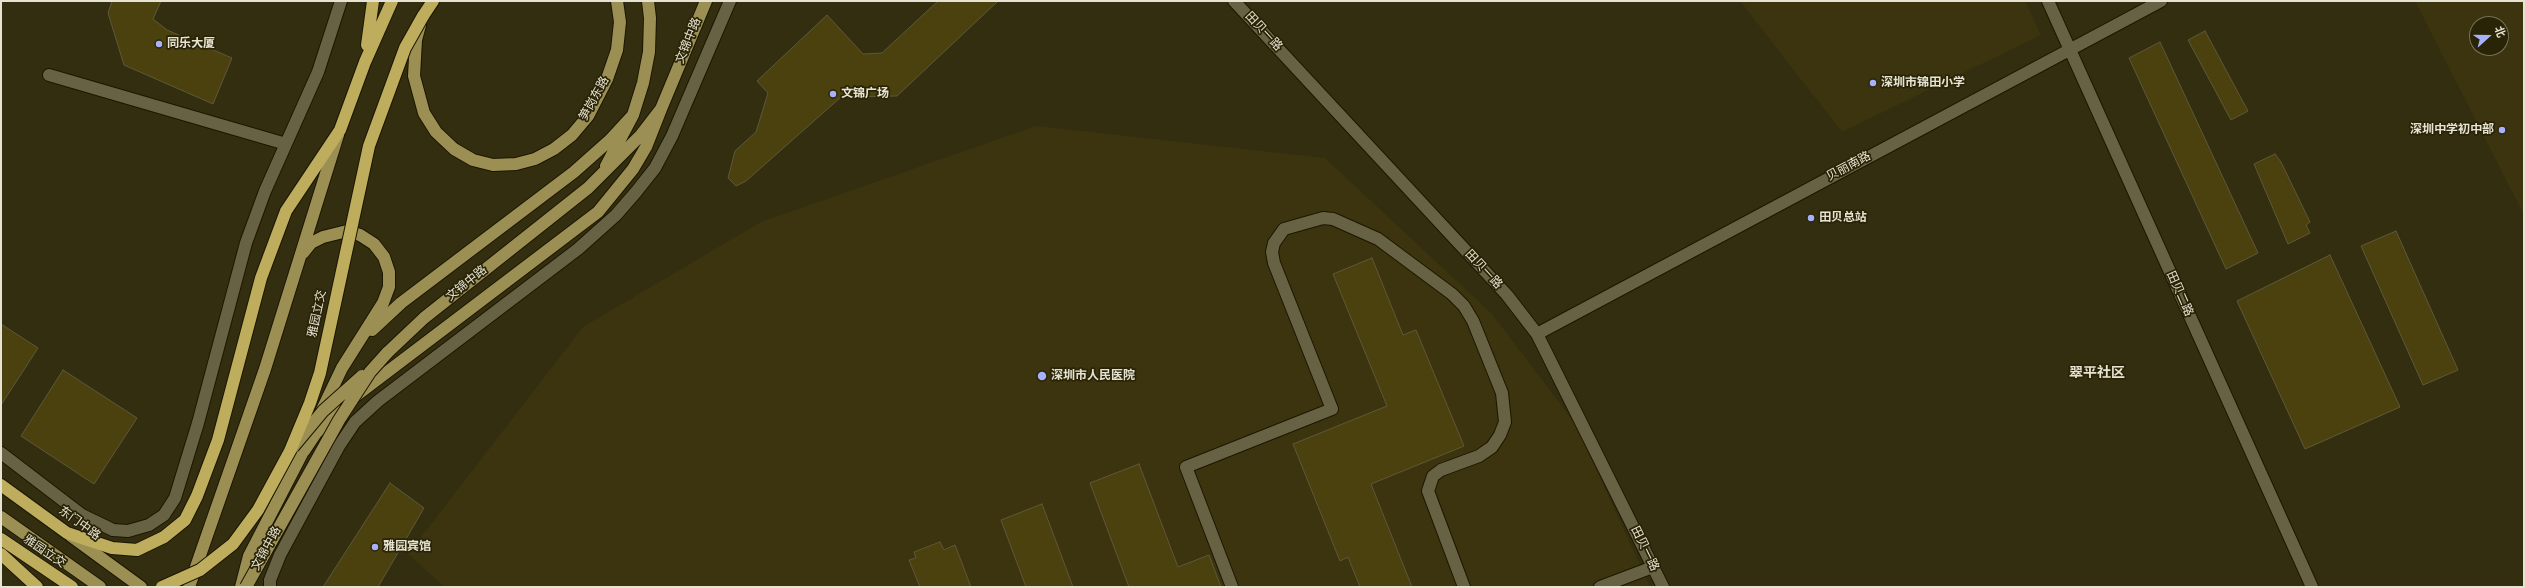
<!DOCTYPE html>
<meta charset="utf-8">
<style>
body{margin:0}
#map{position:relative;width:2525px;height:588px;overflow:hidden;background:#342e11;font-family:"Source Sans 3","Noto Sans SC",sans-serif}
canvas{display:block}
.frame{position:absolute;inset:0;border:2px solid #e6e3d2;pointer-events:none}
.north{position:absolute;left:2469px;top:16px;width:40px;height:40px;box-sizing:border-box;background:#2a2407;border:1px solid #757058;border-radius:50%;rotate:69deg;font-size:11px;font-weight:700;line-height:16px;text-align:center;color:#e6e3d2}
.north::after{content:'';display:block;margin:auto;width:14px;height:18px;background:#a7b1fc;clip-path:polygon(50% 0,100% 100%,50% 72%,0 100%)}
</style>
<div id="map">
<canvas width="2525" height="588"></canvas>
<div class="frame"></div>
<div class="north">北</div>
</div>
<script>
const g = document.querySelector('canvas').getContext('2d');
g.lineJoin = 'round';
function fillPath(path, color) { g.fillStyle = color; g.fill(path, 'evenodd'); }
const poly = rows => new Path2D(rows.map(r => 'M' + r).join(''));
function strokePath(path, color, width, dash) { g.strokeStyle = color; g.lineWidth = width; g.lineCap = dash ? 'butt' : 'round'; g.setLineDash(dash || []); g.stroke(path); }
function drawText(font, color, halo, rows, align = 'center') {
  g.font = font + ' "Source Sans 3","Noto Sans SC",sans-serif'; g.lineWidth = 3.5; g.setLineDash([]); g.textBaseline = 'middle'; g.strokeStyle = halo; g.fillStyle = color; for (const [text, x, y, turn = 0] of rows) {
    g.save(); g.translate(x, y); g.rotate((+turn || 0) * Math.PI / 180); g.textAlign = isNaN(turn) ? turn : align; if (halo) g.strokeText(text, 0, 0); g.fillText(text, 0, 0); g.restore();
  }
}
fillPath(poly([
 [1740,1,2025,1,2041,35,1842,132],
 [2415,1,2524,1,2524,212,2523,213],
 [2477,24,2501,24,2501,48,2477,48],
 [1036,126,1325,158,1492,314,1576,425,1650,587,445,587,408,554,583,327,761,222]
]), '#3c340f');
const building = poly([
 [112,1,161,1,153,19,167,30,232,58,213,104,124,65,108,13,112,1],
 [938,1,998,1,897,96,841,97,746,181,736,186,728,178,735,151,756,132,768,93,757,81,827,15,863,54,882,53,938,1],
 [2205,31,2248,111,2231,120,2188,40,2205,31],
 [2160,42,2258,253,2226,269,2129,58,2160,42],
 [2275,154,2281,162,2310,222,2306,225,2310,233,2288,244,2254,164,2275,154],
 [2396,231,2458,370,2423,385,2361,246,2396,231],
 [2330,255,2400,407,2305,449,2237,301,2330,255],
 [1372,258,1403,335,1416,330,1464,446,1371,484,1412,587,1360,587,1348,557,1340,561,1293,444,1387,406,1333,274,1372,258],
 [1,324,38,348,1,405,1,324],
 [63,370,137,418,94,484,21,436,63,370],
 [1139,464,1178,567,1209,555,1221,587,1129,587,1090,483,1139,464],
 [390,483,424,508,378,587,323,587,390,483],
 [1042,504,1073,587,1026,587,1001,520,1042,504],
 [940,542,944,550,955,545,971,587,920,587,909,560,916,558,914,552,940,542]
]);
fillPath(building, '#4b410e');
strokePath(building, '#5e583a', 1);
const minor = poly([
 [1234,1,1507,295,1537,334,1663,587],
 [2048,1,2312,587],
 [49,75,286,144],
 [1537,334,2161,1],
 [1,453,82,515,113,530,128,531,149,525,164,515,175,498,198,423,246,243,265,191,318,72,341,1],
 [270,587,270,580,280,555,339,446,355,422,378,401,578,249,616,215,636,192,655,168,672,136,730,1],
 [1232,587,1186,467,1332,409,1274,263,1272,252,1274,243,1284,229,1323,218,1333,219,1378,239,1452,294,1464,306,1473,321,1502,393,1505,422,1500,435,1492,447,1479,456,1441,470,1433,476,1428,491,1464,587],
 [1600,587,1653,567]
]);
const major = poly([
 [420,25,416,40,414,76,424,113,436,132,454,149,473,160,493,165,516,164,535,159,554,149,572,135,588,116,607,79,617,50,620,22,617,1],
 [606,166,633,115,643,83,649,52,650,18,648,1],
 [303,253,311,243,323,237,347,231,360,235,374,244,384,257,389,272,389,287,383,303,342,368,320,414],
 [372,330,401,303,574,172,610,140,633,115],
 [387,353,424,318,588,188,641,135,661,109,706,1],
 [304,451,316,433,341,407,598,212,633,169,646,147,661,109],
 [1,517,100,587],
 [71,536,141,587],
 [189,587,265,369,338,135],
 [241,587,249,556,307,444]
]);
const highway = poly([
 [423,16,433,1],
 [367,45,373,1],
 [1,485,67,533,112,548,137,550,164,537,185,520,197,496,218,440,261,278,286,211,340,130,365,62,392,1],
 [1,539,72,587],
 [1,554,37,587]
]);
strokePath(minor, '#1c1600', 14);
strokePath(major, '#1c1600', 14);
strokePath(highway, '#1c1600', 14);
strokePath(minor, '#686244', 12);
strokePath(major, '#9b8f53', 12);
strokePath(highway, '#bdad5d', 12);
const majorBridge = poly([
 [293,447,323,411,362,376],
 [246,587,339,420,370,372,387,353]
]);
const highwayBridge = poly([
 [162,587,200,570,233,544,258,510,290,451,310,403,320,373,369,146,405,48,423,16]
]);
strokePath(majorBridge, '#1c1600', 14, []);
strokePath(highwayBridge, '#1c1600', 14, []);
strokePath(majorBridge, '#9b8f53', 12);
strokePath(highwayBridge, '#bdad5d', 12);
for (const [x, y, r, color] of [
 [159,44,4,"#a7b1fc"],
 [1873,83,4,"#a7b1fc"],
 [833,94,4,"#a7b1fc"],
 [2502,130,4,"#a7b1fc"],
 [1811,218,4,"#a7b1fc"],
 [1042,376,5,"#a7b1fc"],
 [375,547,4,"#a7b1fc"]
]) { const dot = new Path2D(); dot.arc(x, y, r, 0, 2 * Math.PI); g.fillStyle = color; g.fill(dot); strokePath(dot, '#2a2407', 1.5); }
drawText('12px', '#e6e3d2', '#2a2407', [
 ["田贝一路",1263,32,47],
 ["文锦中路",689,41,-68],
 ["笋岗东路",595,99,-61],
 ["贝丽南路",1849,167,-28],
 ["田贝一路",1483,270,47],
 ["文锦中路",467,284,-39],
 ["田贝二路",2179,294,66],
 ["雅园立交",318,314,-78],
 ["东门中路",79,524,36],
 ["文锦中路",267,549,-61],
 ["田贝一路",1644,549,64],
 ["雅园立交",44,552,34]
]);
drawText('bold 12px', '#e6e3d2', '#2a2407', [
 ["同乐大厦",167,44],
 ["深圳市锦田小学",1881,83],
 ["文锦广场",841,94],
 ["深圳中学初中部",2494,130,"right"],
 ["田贝总站",1819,218],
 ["深圳市人民医院",1051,376],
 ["雅园宾馆",383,547]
], 'left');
drawText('bold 14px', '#e6e3d2', '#2a2407', [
 ["翠平社区",2097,374]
]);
</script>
